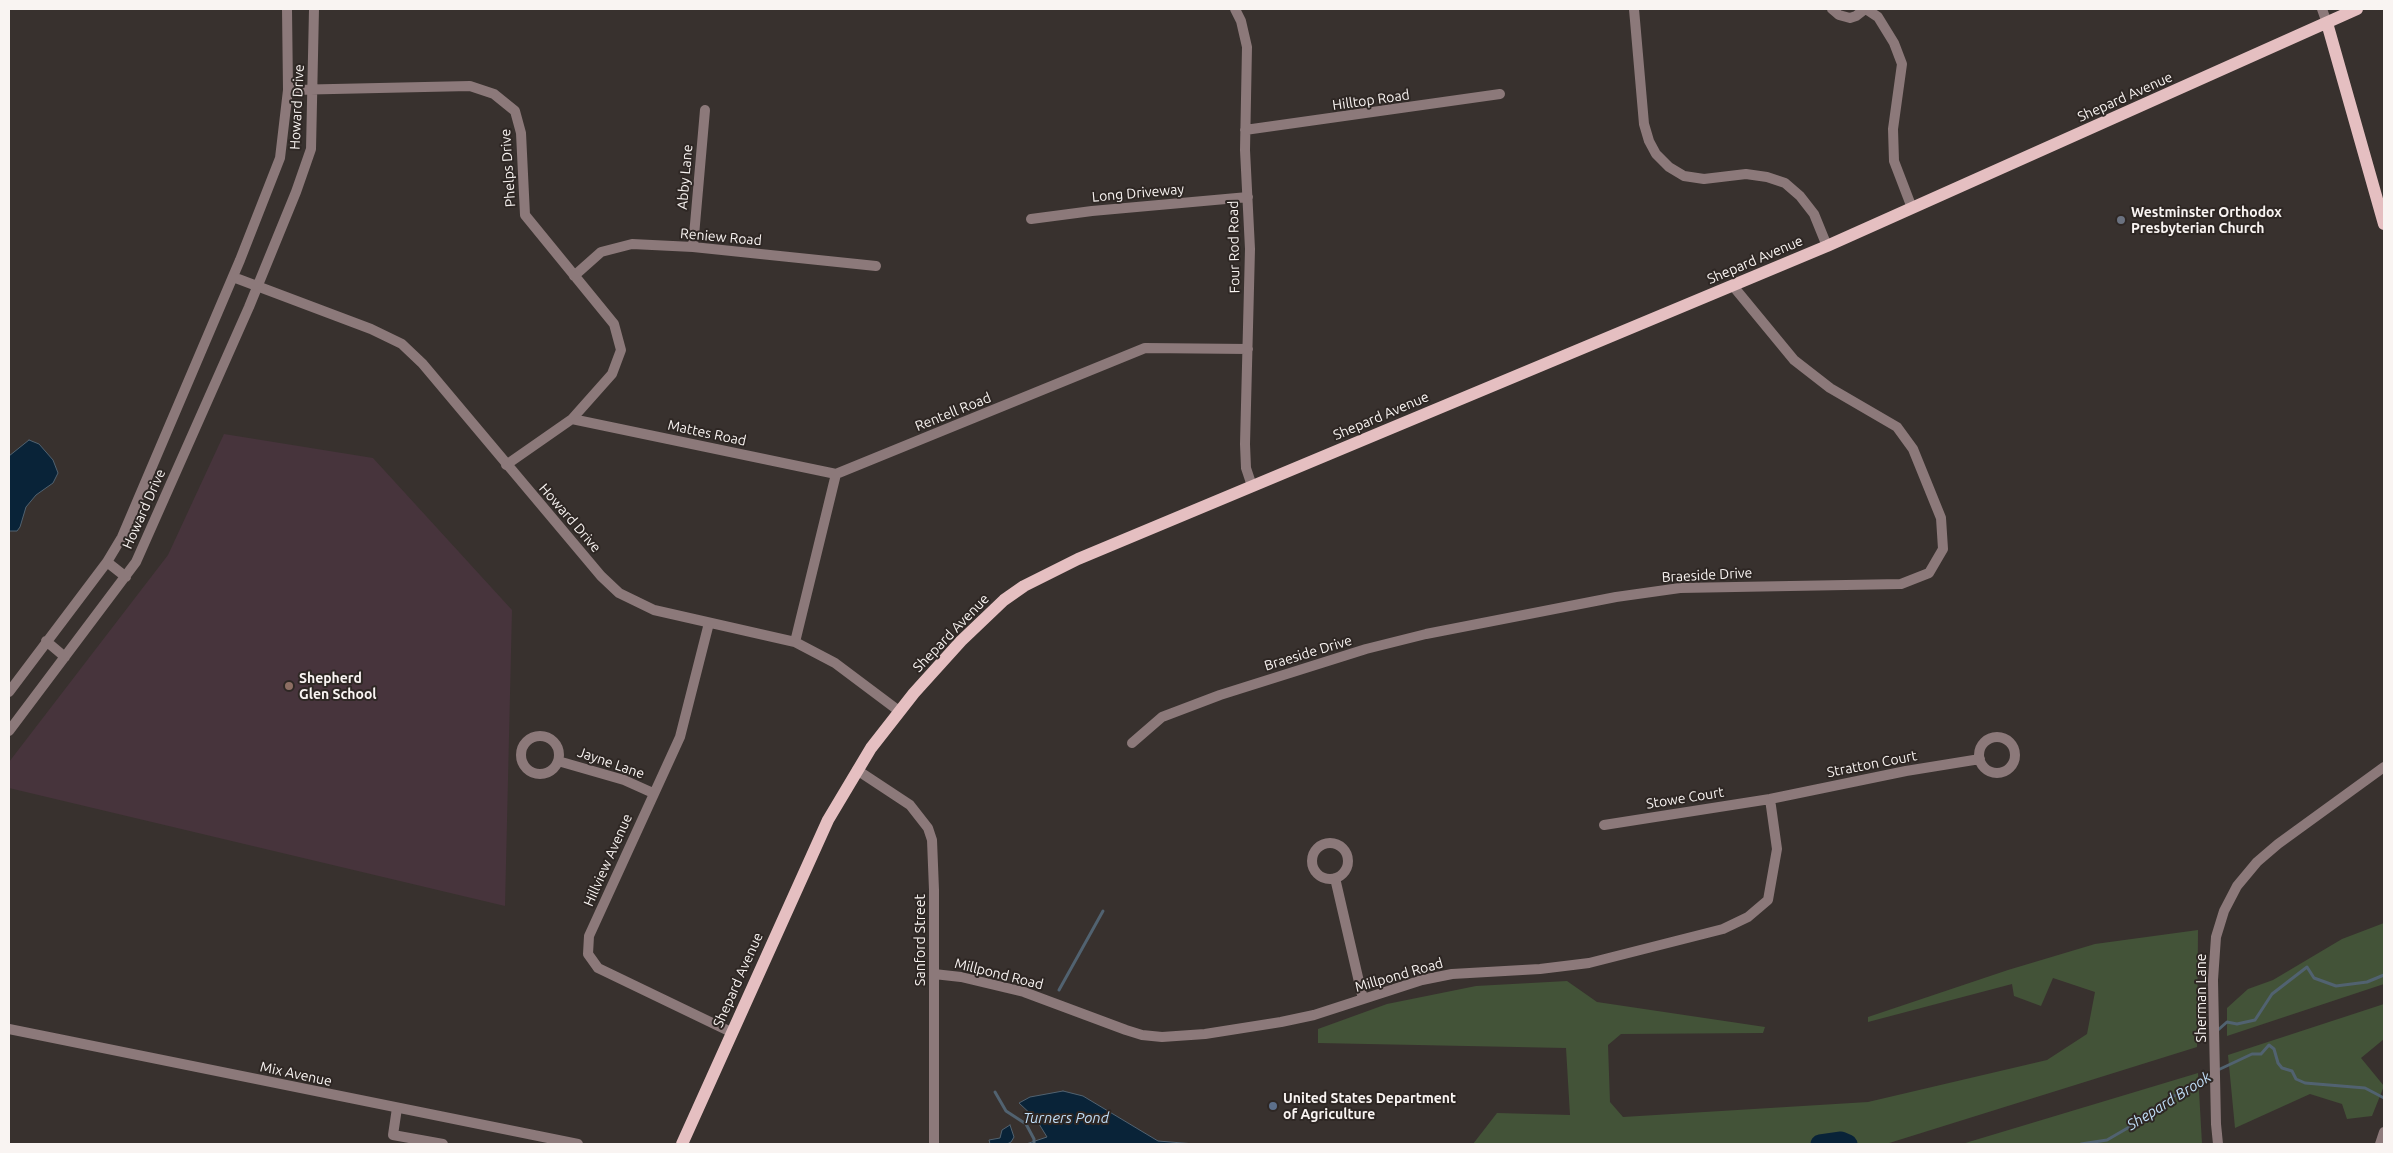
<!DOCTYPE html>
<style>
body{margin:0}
#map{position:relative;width:2393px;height:1153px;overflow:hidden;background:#38312e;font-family:Ubuntu,sans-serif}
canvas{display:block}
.frame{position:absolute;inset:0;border:10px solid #f9f4f2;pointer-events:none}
</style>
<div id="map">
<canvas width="2393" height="1153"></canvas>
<div class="frame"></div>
</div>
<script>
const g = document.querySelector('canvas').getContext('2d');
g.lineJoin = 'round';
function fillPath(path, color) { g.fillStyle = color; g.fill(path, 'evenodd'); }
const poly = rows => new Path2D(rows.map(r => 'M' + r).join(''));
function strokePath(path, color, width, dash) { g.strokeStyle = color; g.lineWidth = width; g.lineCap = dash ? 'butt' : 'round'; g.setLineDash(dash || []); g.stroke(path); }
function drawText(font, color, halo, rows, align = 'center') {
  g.font = font + ' Ubuntu,sans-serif'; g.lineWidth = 4; g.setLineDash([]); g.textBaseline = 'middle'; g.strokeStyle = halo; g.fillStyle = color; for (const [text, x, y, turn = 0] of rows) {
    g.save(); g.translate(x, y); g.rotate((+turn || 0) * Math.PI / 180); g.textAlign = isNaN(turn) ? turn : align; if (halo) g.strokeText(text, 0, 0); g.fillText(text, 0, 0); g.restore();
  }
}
fillPath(poly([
 [224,434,373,458,512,610,505,906,9,788,9,762,168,555]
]), '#47343c');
fillPath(poly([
 [2384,923,2384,984,2227,1036,2227,1008,2248,989,2273,980,2342,939],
 [2198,930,2197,1047,1886,1144,1473,1144,1497,1113,1570,1115,1566,1048,1318,1043,1318,1029,1387,1004,1476,986,1567,981,1597,1002,1765,1027,1763,1033,1621,1034,1608,1045,1610,1102,1623,1117,1868,1102,2047,1060,2087,1034,2095,992,2053,978,2041,1006,2014,996,2012,984,1868,1022,1868,1017,2008,970,2095,944],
 [2384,1004,2384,1039,2361,1058,2384,1086,2372,1116,2347,1119,2342,1104,2310,1094,2235,1128,2228,1055],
 [2198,1073,2202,1144,1962,1144]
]), '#435338');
const water = poly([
 [29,440,39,444,53,460,58,473,53,483,36,495,26,507,20,527,17,531,9,531,9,456,29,440],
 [1063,1091,1083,1096,1158,1141,1195,1144,1026,1144,1047,1137,1036,1119,1019,1103,1030,1097,1063,1091],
 [1010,1125,1014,1137,1011,1142,1007,1144,990,1144,989,1140,1000,1138,1002,1130,1010,1125]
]);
fillPath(water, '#092338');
strokePath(water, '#516270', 1);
strokePath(poly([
 [1059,990,1103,911],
 [2218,1030,2227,1022,2237,1024,2255,1020,2272,994,2307,967,2314,978,2336,986,2367,982,2384,975],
 [2218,1070,2252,1054,2261,1054,2269,1045,2274,1049,2278,1063,2282,1068,2292,1071,2296,1079,2305,1083,2365,1088,2384,1098],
 [995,1092,1006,1111,1026,1124,1034,1139,1034,1144],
 [2081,1144,2107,1140,2138,1122,2169,1098,2201,1084,2212,1075]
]), '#516270', 3);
strokePath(poly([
 [1820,1144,1841,1141,1848,1144]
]), '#092338', 19);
strokePath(poly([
 [1235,9,1241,21,1247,47,1245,150,1250,249,1245,444,1246,468,1252,486],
 [1634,9,1644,124,1649,141,1656,154,1669,167,1684,176,1704,179,1746,174,1767,177,1785,183,1800,196,1814,214,1827,246],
 [1832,9,1839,15,1850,18,1856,16,1865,9],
 [1866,9,1878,17,1894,43,1902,64,1893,129,1894,161,1912,208],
 [2322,9,2327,23],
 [288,90,470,86,494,94,515,111,521,133,525,215,614,324,621,350,612,374,572,419,506,465],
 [1245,130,1500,94],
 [1031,219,1092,211,1248,197],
 [693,247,705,110],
 [574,276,601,252,632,244,693,247,876,266],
 [233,277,371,329,402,344,422,363,601,576,619,593,654,610,795,642,835,663,899,711],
 [572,419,836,474],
 [107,562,126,577],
 [709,623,680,737,589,936,588,954,598,968,731,1032],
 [46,641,65,657],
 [795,642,836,474,1145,348,1248,349],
 [9,692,107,562,122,537,240,260,280,158,288,90,287,9],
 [9,731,136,562,249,307,296,192,311,149,314,9],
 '521 755a19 19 0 1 1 38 0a19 19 0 1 1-38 0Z',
 '1979 755a18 18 0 1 1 36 0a18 18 0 1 1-36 0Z',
 [1132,743,1162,717,1220,695,1366,649,1426,634,1616,597,1680,588,1901,584,1929,573,1943,549,1941,518,1913,449,1897,427,1830,388,1794,360,1733,286],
 [558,761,624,780,653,793],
 [857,770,910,805,928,828,932,840,934,890,934,1144],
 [1604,825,1770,799,1906,771,1980,759],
 '1312 861a18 18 0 1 1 36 0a18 18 0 1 1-36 0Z',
 [1335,878,1363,999],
 [934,974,961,977,1024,992,1126,1030,1142,1035,1162,1037,1205,1034,1281,1022,1314,1015,1422,980,1452,974,1540,969,1589,963,1723,929,1748,917,1768,900,1777,849,1770,799],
 [9,1029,578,1144],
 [397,1108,393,1135,443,1144],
 [2218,1144,2216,1124,2213,980,2216,937,2224,911,2237,886,2257,862,2278,844,2384,767],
 [2380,1144,2384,1132]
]), '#8c797a', 10);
strokePath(poly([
 [2327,23,2384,224],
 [682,1144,828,820,871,748,914,693,961,641,1004,600,1024,586,1078,559,1827,246,2357,9]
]), '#e5bfc1', 12);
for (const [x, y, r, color] of [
 [2121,220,5,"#6b7280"],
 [289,686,5,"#8d6e63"],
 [1273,1106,5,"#5c6f8a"]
]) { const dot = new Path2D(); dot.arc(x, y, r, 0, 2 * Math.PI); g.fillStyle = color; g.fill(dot); strokePath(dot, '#2e2724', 2); }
drawText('14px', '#f9f4f2', '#2e2724', [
 ["Shepard Avenue",2125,97,-24],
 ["Hilltop Road",1371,100,-8],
 ["Howard Drive",297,107,-87],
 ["Phelps Drive",508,168,-94],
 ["Abby Lane",685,177,-85],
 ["Long Driveway",1138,193,-5],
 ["Reniew Road",721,237,5],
 ["Four Rod Road",1234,247,-91],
 ["Shepard Avenue",1755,260,-23],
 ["Rentell Road",953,412,-22],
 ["Shepard Avenue",1381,416,-23],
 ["Mattes Road",707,433,12],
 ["Howard Drive",144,509,-66],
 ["Howard Drive",570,518,49],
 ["Braeside Drive",1707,575,-3],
 ["Shepard Avenue",951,633,-46],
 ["Braeside Drive",1308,653,-17],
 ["Jayne Lane",611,763,19],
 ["Stratton Court",1872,764,-11],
 ["Stowe Court",1685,798,-9],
 ["Hillview Avenue",608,860,-66],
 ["Sanford Street",920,940,-90],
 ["Millpond Road",999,974,14],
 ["Millpond Road",1399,975,-16],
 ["Shepard Avenue",738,980,-66],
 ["Sherman Lane",2201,998,-90],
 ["Mix Avenue",296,1074,12]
]);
drawText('bold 14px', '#f9f4f2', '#2e2724', [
 ["Westminster Orthodox",2131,212],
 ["Presbyterian Church",2131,228],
 ["Shepherd",299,678],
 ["Glen School",299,694],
 ["United States Department",1283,1098],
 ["of Agriculture",1283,1114]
], 'left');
drawText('italic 15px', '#c0def8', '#2e2724', [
 ["Shepard Brook",2169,1101,-32],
 ["Turners Pond",1066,1118]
]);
</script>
